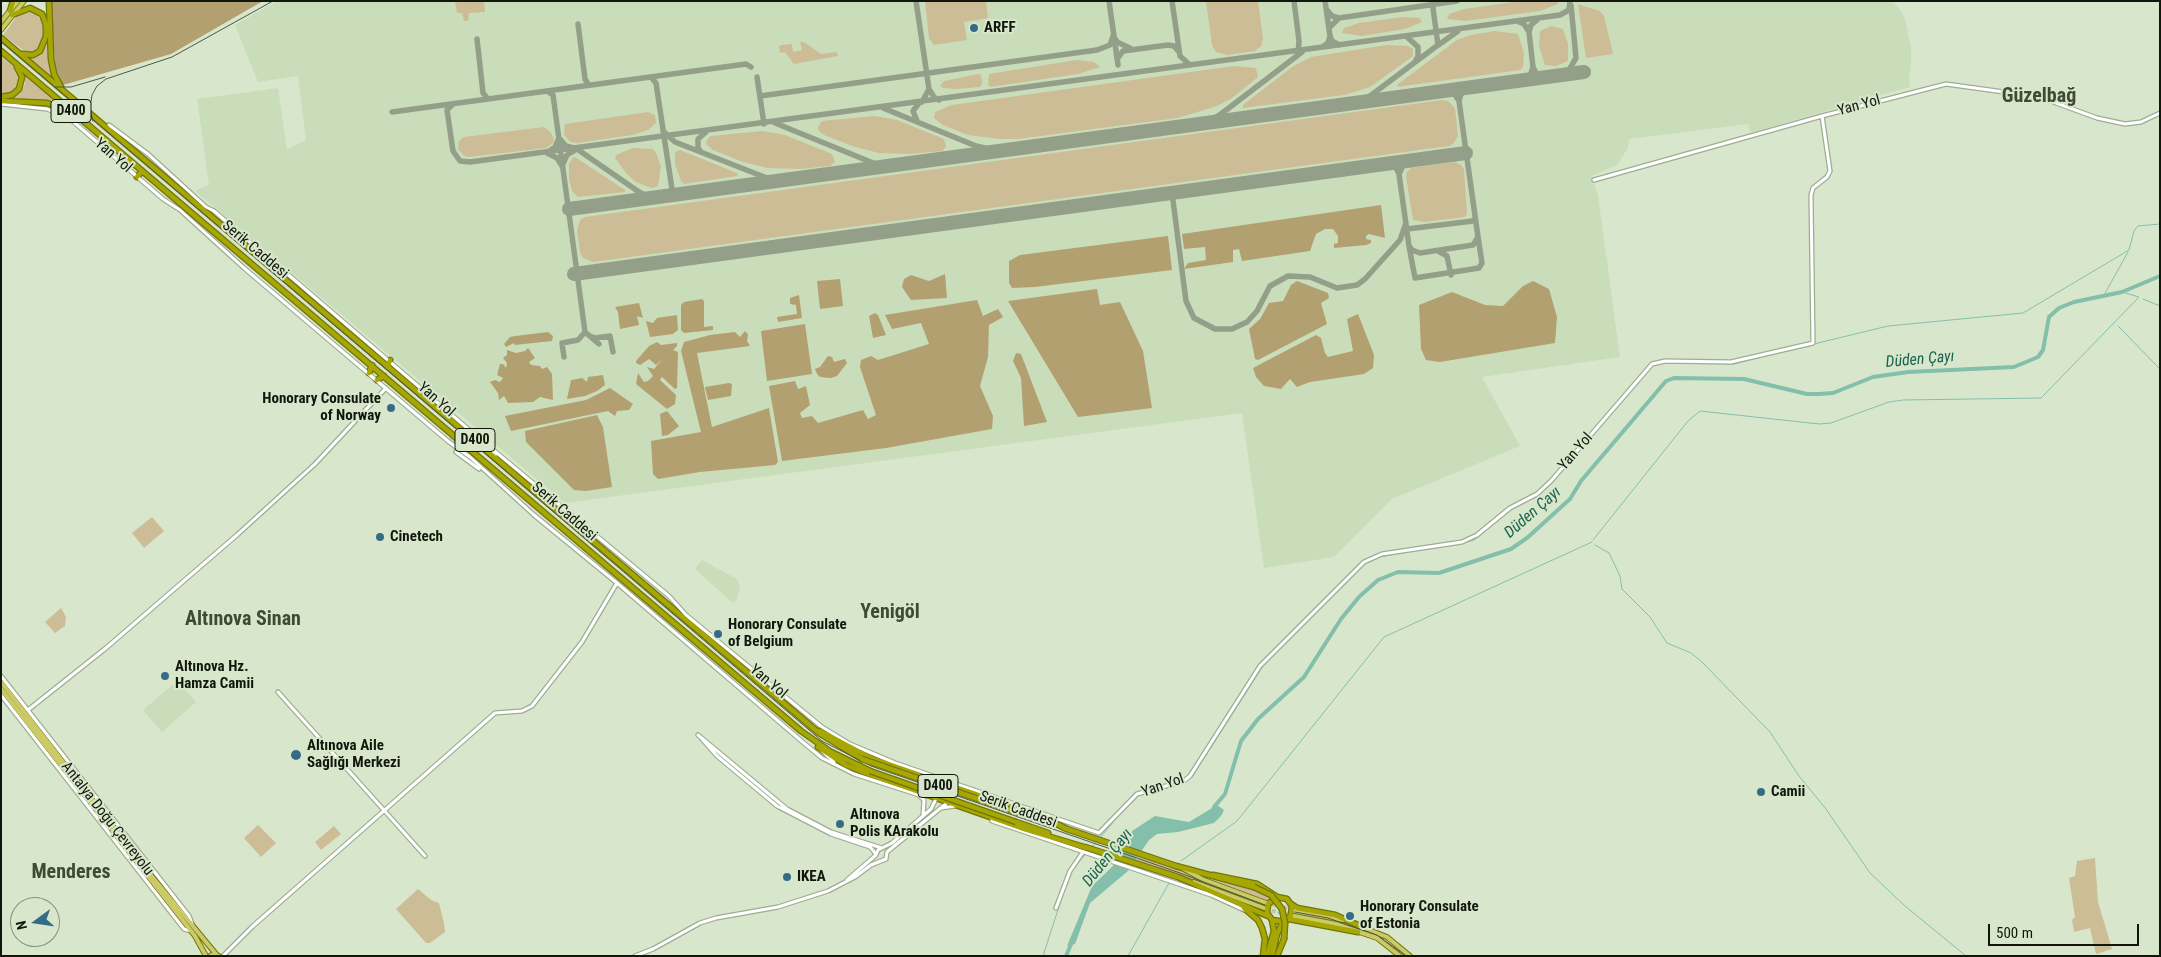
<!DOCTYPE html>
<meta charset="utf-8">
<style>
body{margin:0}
#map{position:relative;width:2161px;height:957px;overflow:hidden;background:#d8e7cb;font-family:"Roboto Condensed",sans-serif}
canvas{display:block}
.frame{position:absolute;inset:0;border:2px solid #12170d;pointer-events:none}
.north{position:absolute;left:10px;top:897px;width:50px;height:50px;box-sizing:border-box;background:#d8e7cb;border:1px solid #89947f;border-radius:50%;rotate:256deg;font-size:14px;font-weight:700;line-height:20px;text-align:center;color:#12170d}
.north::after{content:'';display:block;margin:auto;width:18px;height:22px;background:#366b87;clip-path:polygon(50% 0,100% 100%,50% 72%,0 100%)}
.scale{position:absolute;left:1988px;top:924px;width:151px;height:22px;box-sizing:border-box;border:2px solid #12170d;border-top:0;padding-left:6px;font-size:15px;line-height:18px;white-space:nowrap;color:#12170d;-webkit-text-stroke:4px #d8e7cb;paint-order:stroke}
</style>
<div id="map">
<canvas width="2161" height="957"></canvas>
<div class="frame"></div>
<div class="north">N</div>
<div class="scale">500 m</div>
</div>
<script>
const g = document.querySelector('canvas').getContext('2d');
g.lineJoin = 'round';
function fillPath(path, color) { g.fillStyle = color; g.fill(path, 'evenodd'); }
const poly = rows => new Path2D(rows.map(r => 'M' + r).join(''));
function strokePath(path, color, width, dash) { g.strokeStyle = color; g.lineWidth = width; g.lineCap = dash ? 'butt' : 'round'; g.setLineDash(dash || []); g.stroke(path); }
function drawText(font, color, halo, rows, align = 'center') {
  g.font = font + ' "Roboto Condensed",sans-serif'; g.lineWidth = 4; g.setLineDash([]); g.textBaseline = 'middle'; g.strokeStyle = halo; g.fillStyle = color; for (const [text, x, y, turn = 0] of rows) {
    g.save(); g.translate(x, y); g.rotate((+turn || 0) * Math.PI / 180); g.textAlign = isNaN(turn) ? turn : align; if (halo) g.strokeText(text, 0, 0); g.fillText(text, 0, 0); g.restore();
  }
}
fillPath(poly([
 [277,1,1893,1,1902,13,1906,23,1911,47,1911,67,1909,78,1910,87,1750,133,1748,124,1629,139,1628,148,1617,165,1591,176,1598,195,1620,357,1482,377,1520,446,1392,499,1334,557,1264,568,1242,413,565,503,195,191,209,185,197,99,278,88,287,149,306,140,298,76,258,82,235,25],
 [702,560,737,579,740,586,737,599,733,603,695,569],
 [177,681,196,702,162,732,143,710]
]), '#caddba');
fillPath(poly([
 [455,1,484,1,485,12,469,13,468,21,464,21,462,13,457,13],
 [925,1,986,1,988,18,964,22,967,40,934,45,929,38],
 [1206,1,1258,1,1263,39,1261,46,1255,51,1227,55,1216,52,1212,45],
 [1521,1,1558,1,1558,4,1540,11,1466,21,1447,19,1449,14,1464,9],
 [1578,4,1600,11,1604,16,1613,54,1586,58],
 [28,10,37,14,45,29,44,37,37,52,28,54,3,35,20,12],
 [1403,17,1420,18,1422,22,1405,29,1361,36,1342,33,1344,28,1359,23],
 [1551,26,1563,29,1568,44,1568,61,1556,66,1545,65,1539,46,1540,31],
 [1495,31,1518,34,1524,53,1523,67,1520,70,1397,87,1398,84,1457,40,1471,35],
 [48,34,51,65,55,82,26,57,39,54,46,44],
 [800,42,804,42,821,54,837,52,838,56,794,64,785,52,780,53,779,47,781,45,792,44,793,52,802,50],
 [1386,45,1408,46,1413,49,1413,56,1370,87,1344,95,1243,108,1243,105,1292,67,1311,57],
 [1,56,17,70,21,78,18,88,11,94,1,95],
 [1077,60,1094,62,1100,67,1078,74,990,87,988,84,989,74],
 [1234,66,1256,68,1258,77,1232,98,1217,106,1178,118,1018,139,1000,139,968,135,943,125,934,118,935,112,952,105],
 [23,73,58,104,42,100,1,99,13,97,21,92,25,84],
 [978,74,981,75,982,84,980,87,956,89,943,88,940,86,944,81],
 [1442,100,1448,101,1455,108,1458,136,1453,144,1449,146,593,262,583,258,580,253,577,230,580,220,585,217],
 [648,112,655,115,656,123,648,130,632,135,578,143,570,142,564,134,565,124],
 [875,116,897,120,944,139,946,147,942,151,910,154,879,153,855,147,824,135,818,130,818,127,822,121],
 [544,127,551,133,554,139,553,143,546,148,469,157,464,156,458,149,459,141,464,137],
 [763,131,785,135,832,154,835,162,830,166,799,169,767,168,743,162,713,150,707,145,706,142,710,136],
 [633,148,653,149,656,153,661,166,658,186,651,188,636,182,627,174,615,158,616,155],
 [680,150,737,173,738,176,684,184,681,181,675,164,675,152],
 [573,157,575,157,625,190,625,192,578,197,572,191,569,178,569,164],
 [1455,162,1461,165,1464,169,1467,214,1465,217,1425,222,1413,220,1406,177,1407,172,1411,168],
 [152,517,164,531,144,548,132,533],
 [61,608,66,617,65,626,55,633,45,622],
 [258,825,276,843,261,857,244,838],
 [334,826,341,834,321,850,315,842],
 [1138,856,1212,880,1263,892,1271,898,1265,906,1265,913,1176,875,1136,861],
 [2095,858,2098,902,2112,949,2096,954,2090,928,2074,932,2072,920,2075,917,2069,878,2075,876,2077,861],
 [418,889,431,900,439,903,444,923,445,932,430,943,426,943,396,909]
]), '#ccbd96');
fillPath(poly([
 [51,1,263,1,171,54,63,85,55,67],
 [1381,205,1385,238,1369,234,1366,236,1366,239,1371,240,1371,243,1366,245,1334,248,1334,244,1338,243,1338,236,1333,229,1325,229,1316,234,1310,251,1242,261,1239,249,1233,250,1233,262,1184,269,1188,263,1206,260,1205,247,1184,249,1182,234],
 [1168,236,1172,270,1035,287,1012,288,1009,283,1009,261,1020,255],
 [945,274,947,298,911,300,902,287,904,279,911,275,929,281],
 [840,279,843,306,820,309,817,281],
 [1297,281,1328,293,1329,298,1321,303,1327,324,1258,360,1255,359,1249,329,1260,319,1269,303,1283,301,1291,285],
 [1533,281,1549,289,1557,317,1555,343,1440,362,1426,360,1421,349,1419,305,1452,292,1485,305,1503,306,1523,286],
 [1097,289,1100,305,1120,302,1143,351,1152,408,1078,417,1008,301],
 [799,295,802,318,778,322,777,317,797,314,796,305,790,304,790,298],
 [702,299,704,301,704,327,713,326,713,330,684,333,681,330,681,305,684,302],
 [977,300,983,316,998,309,1003,317,989,325,988,357,980,386,993,416,992,429,886,448,782,461,769,386,795,381,798,389,806,386,810,405,800,413,802,418,812,416,818,423,863,410,868,419,876,415,860,367,861,360,871,356,878,360,929,344,921,323,892,329,885,315],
 [639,303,643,318,637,316,639,325,620,329,618,312,615,307],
 [875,313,878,315,886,335,873,338,869,316],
 [1358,314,1374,355,1373,368,1364,374,1310,382,1297,387,1290,379,1281,389,1264,386,1256,377,1253,368,1316,335,1321,338,1325,353,1328,357,1353,351,1347,319],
 [677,315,678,330,673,334,650,337,646,321,653,323,657,318],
 [805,324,812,374,767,381,761,331],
 [745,331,748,334,747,341,750,346,697,353,712,427,769,408,778,462,775,465,700,472,658,479,653,474,651,441,701,432,681,351,684,342,710,335,735,332,740,337],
 [548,332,553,336,552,341,515,345,514,343,506,347,504,344,510,337,515,336],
 [657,342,661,345,677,343,677,346,673,350,678,352,677,388,675,389,662,377,660,380,676,395,675,404,667,409,636,384,638,373,644,382,648,381,653,376,647,367,654,369,663,358,656,365,649,359,640,365,636,363,636,361,649,346],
 [528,348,535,358,529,362,531,365,540,366,542,369,547,367,552,374,553,400,540,397,533,402,508,403,504,396,499,400,498,393,490,382,495,380,500,382,503,378,497,375,500,364,503,364,506,368,507,363,503,358,507,355,507,350,516,353,525,351],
 [1016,353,1021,354,1047,422,1024,426,1021,378,1013,361],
 [828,356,832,357,834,362,845,359,847,363,837,376,831,378,820,377,817,374,815,369,820,367],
 [603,375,605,385,597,391,585,396,567,399,571,380,582,378,587,382,588,377],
 [729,383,732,384,731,396,708,400,705,387],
 [610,388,633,404,629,410,617,411,615,416,608,411,511,431,505,416,586,400],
 [667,411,679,426,668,435,662,436,660,414],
 [597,415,603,427,612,487,586,491,574,490,526,442,525,431]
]), '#b2a071');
fillPath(poly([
 [1217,805,1224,810,1221,816,1214,823,1178,832,1157,834,1149,840,1128,871,1090,903,1075,944,1067,946,1092,886,1113,866,1132,831,1155,816,1189,822]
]), '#84bfab');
strokePath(poly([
 [2103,297,2128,252],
 [2143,299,2160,306],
 [2118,326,2160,369],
 [1814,344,1888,326,2023,313,2129,250,2134,231,2138,226,2160,224],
 [1679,363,1734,364,1785,351],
 [1540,493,1552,483,1620,403],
 [1518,505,1535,497],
 [1593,540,1688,421,1700,411,1819,424,1831,423,1889,402,1903,400,2041,398,2139,297,2122,292],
 [1463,543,1474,540,1491,526],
 [1595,545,1609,553,1620,576,1622,589,1650,617,1667,643,1691,653,1702,662,1770,732,1799,776,1826,809,1870,873,1905,906,1966,956],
 [1379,557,1437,547],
 [1182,783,1192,777,1263,666,1320,608],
 [1100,838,1123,810],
 [1092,847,1097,841],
 [1181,861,1237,821,1384,637,1592,542],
 [1074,868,1089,850],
 [1043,956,1066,885],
 [1128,956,1169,883]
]), '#84bfab', 1);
strokePath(poly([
 [1214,807,1225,794,1241,741,1258,719,1304,677,1341,619,1359,597,1378,580,1398,572,1439,573,1511,549,1527,538,1570,499,1581,481,1666,381,1674,378,1744,379,1807,394,1819,394,1833,393,1873,377,1908,372,2014,367,2038,357,2043,350,2049,317,2059,308,2074,302,2122,292,2160,276],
 [1066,956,1072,942]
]), '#84bfab', 4);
strokePath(poly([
 [916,1,929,89],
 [1109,1,1118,65],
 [1172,1,1180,56,1190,65],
 [1294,1,1299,41,1298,53],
 [1325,1,1330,36],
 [1327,10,1332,16,1339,18,1329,28],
 [1339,18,1457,1],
 [1519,22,1524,24,1529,32,1531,25,1537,20],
 [578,24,585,79,588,84,591,85],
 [1529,32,1533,67],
 [1114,37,1117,42,1130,48],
 [1407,37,1418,47,1418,56,1415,62],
 [477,39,483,93,488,99],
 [1437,46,1458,31],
 [1322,47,1328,43,1330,36,1332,41,1339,45],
 [1117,59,1123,51,1168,45,1174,46,1179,52],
 [1560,75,1569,70,1576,58,1571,5],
 [651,77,656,83,672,189,674,193,679,194],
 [757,77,764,124],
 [1525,80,1530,76,1533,67,1536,73,1544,77],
 [1446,90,1454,93,1459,101,1461,94,1469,87],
 [547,91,553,95,585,332,599,344],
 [760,96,1097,50,1110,45,1113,36],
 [922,102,929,89,934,97,939,100],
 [1362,102,1438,45,1432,1],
 [453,104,447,110,453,151,460,161,470,162,1560,15,1569,10,1570,1],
 [883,108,976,146,998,151],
 [392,112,746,64,751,67],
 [917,121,913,111,919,103],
 [775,123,883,167],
 [1206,123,1221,114,1302,52],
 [663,131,675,142,767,178,779,181],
 [559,138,566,146,577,149,567,155,562,166,557,158,547,153,555,147,559,138],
 [577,149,639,192,645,195,659,197],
 [701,152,698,148,698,139,706,132],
 [1384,164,1395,166,1399,174,1409,246,1412,250,1420,253,1473,245,1478,237,1459,101],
 [1400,172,1405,161],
 [1172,193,1186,301,1194,318,1215,329,1232,329,1247,322,1257,311,1270,286,1288,276,1310,277,1337,288,1357,285,1365,279,1400,240,1406,223],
 [1407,229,1473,221,1475,218],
 [1409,246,1415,278,1479,268,1482,263,1478,237],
 [1438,251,1447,256,1451,275],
 [590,336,595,338,610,336,613,352],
 [564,357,562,343,578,340,585,332]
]), '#949f8a', 5.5);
strokePath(poly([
 [569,209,1584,72],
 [574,274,1466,153]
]), '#949f8a', 14);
strokePath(poly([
 [449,439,455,442,459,440],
 [456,452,453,450,468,432,473,435]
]), '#bac8ae', 3, [3, 1.5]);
strokePath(poly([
 [1266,903,1293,910],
 [1266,909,1293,916]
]), '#bac8ae', 4, [4, 2]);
const secondary = poly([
 [1,104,47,109,68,117,163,199,180,210,244,268,449,442,470,457,534,515,617,583,805,744,822,758,854,774,919,795,924,800,923,816],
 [109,125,148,154,206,207,214,211,474,434,669,596,686,615,822,727,850,744,895,763,1099,833,1137,794,1184,781,1190,776,1260,666,1364,562,1382,554,1462,542,1477,535,1510,508,1537,494,1551,481,1652,364,1665,361,1731,362,1813,343,1811,195,1813,188,1827,177,1830,171,1822,116,1946,84,2040,97,2097,118,2125,124,2141,122,2160,113],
 [1594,180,1822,116],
 [483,444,495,455],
 [456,452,479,469],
 [1,676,189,916,193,926],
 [278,692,425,856],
 [1,695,184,929,191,931],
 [28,710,106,648,237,535,315,464,386,388],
 [698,735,787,809,831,832,882,848],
 [702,739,717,756,777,806,831,834,870,847,876,854],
 [822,751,834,762],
 [941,808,955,806],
 [991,817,992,821,1016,829,1211,895,1244,910],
 [847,880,876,855,878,850,892,843,931,809,943,785],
 [1056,908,1070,871,1083,852],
 [223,956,253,926,495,713,522,711,532,706,582,642,617,583],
 [635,956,653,949,700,923,716,918,778,907,828,891,855,877,871,865,886,859,887,852,948,802,953,791]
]);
const primary = poly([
 [1,22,18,1],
 [1,30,24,1],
 [1,682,154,879,216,954],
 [1,689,195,936,206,956],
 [1184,869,1204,880,1266,903],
 [1194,882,1264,908],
 [1295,911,1343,920],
 [1294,916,1336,924,1377,938,1400,956],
 [1359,926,1387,937,1410,956],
 [210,956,214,954,219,956]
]);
const highway = poly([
 [49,1,51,59,54,74,61,87],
 [10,11,13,1],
 [12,15,30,8,42,14,46,25,46,36,40,51,33,55,22,54],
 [1,38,819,733,862,759],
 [1,51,801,731,831,752,870,771],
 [1,97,12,95,19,89,22,77,17,67],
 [1,101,47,103,68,111],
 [137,177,142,171],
 [388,367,390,360],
 [369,373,372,365],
 [377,380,384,376],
 [820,731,873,759,1042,817,1067,829],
 [818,747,846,765,868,774,1021,828,1087,848],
 [1013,811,1050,823],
 [1016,822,1048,833],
 [1064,828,1176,866,1254,887],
 [1085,847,1178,877,1268,916],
 [1213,875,1257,884,1277,897],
 [1291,904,1297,908,1335,915,1360,926],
 [1244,908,1258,920,1262,928,1265,939,1263,956],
 [1289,919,1358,932],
 [1267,956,1274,931,1272,920,1267,913,1268,904,1277,897,1287,899,1292,906,1291,915,1285,922,1272,920],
 [1272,956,1277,934,1283,922],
 [1277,956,1284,939]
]);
strokePath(secondary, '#9ead92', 5.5);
strokePath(primary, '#727508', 6);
strokePath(highway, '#727508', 7);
strokePath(secondary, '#fff', 3);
strokePath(primary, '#caca69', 4);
strokePath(highway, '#a6a705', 4.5);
strokePath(poly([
 [1,41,822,741,871,766,1180,873,1265,905],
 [55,87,71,87,105,77],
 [93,121,90,109,92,95,97,86,106,79,172,57,273,1],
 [1295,912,1328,918,1377,935,1406,956]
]), '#4f5748', 1);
const highwayBridge = poly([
 [862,759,1013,811],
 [870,771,1016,822],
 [1254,887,1271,895,1282,909,1285,923,1284,939]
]);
strokePath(highwayBridge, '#727508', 7, []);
strokePath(highwayBridge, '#a6a705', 4.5);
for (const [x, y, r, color] of [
 [974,28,5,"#366b87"],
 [391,408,5,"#366b87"],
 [380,537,5,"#366b87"],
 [718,634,5,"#366b87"],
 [165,676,5,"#366b87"],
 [296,755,6,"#366b87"],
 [1761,792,5,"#366b87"],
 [840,824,5,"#366b87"],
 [787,877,5,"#366b87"],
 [1350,916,5,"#366b87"]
]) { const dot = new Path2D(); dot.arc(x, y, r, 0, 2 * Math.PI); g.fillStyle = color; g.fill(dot); strokePath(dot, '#d8e7cb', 2); }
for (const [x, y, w] of [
 [71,111,40],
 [475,440,40],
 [938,786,40]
]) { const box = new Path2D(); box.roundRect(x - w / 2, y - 11.5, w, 23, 4); g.fillStyle = '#d8e7cb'; g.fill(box); strokePath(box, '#12170d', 1); }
drawText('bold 14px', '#12170d', null, [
 ["D400",71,111],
 ["D400",475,440],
 ["D400",938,786]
]);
drawText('bold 15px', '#12170d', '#d8e7cb', [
 ["ARFF",984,28],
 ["Honorary Consulate",381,399,"right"],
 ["of Norway",381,416,"right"],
 ["Cinetech",390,537],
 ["Honorary Consulate",728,625],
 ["of Belgium",728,642],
 ["Altınova Hz.",175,667],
 ["Hamza Camii",175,684],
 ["Altınova Aile",307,746],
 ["Sağlığı Merkezi",307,763],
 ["Camii",1771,792],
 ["Altınova",850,815],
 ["Polis KArakolu",850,832],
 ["IKEA",797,877],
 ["Honorary Consulate",1360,907],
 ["of Estonia",1360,924]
], 'left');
drawText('15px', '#12170d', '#d8e7cb', [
 ["Yan Yol",1859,106,-15],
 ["Yan Yol",113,156,41],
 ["Serik Caddesi",255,250,40],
 ["Yan Yol",436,400,42],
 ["Yan Yol",1576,452,-49],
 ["Serik Caddesi",564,512,41],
 ["Yan Yol",768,682,40],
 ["Yan Yol",1163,786,-19],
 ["Serik Caddesi",1018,810,20],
 ["Antalya Doğu Çevreyolu",107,819,52]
]);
drawText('italic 16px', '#196350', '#d8e7cb', [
 ["Düden Çayı",1920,360,-5],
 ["Düden Çayı",1533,513,-41],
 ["Düden Çayı",1108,858,-51]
]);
drawText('bold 20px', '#3e4a33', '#d8e7cb', [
 ["Güzelbağ",2039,97],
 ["Yenigöl",890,613],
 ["Altınova Sinan",243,620],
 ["Menderes",71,873]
]);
</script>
